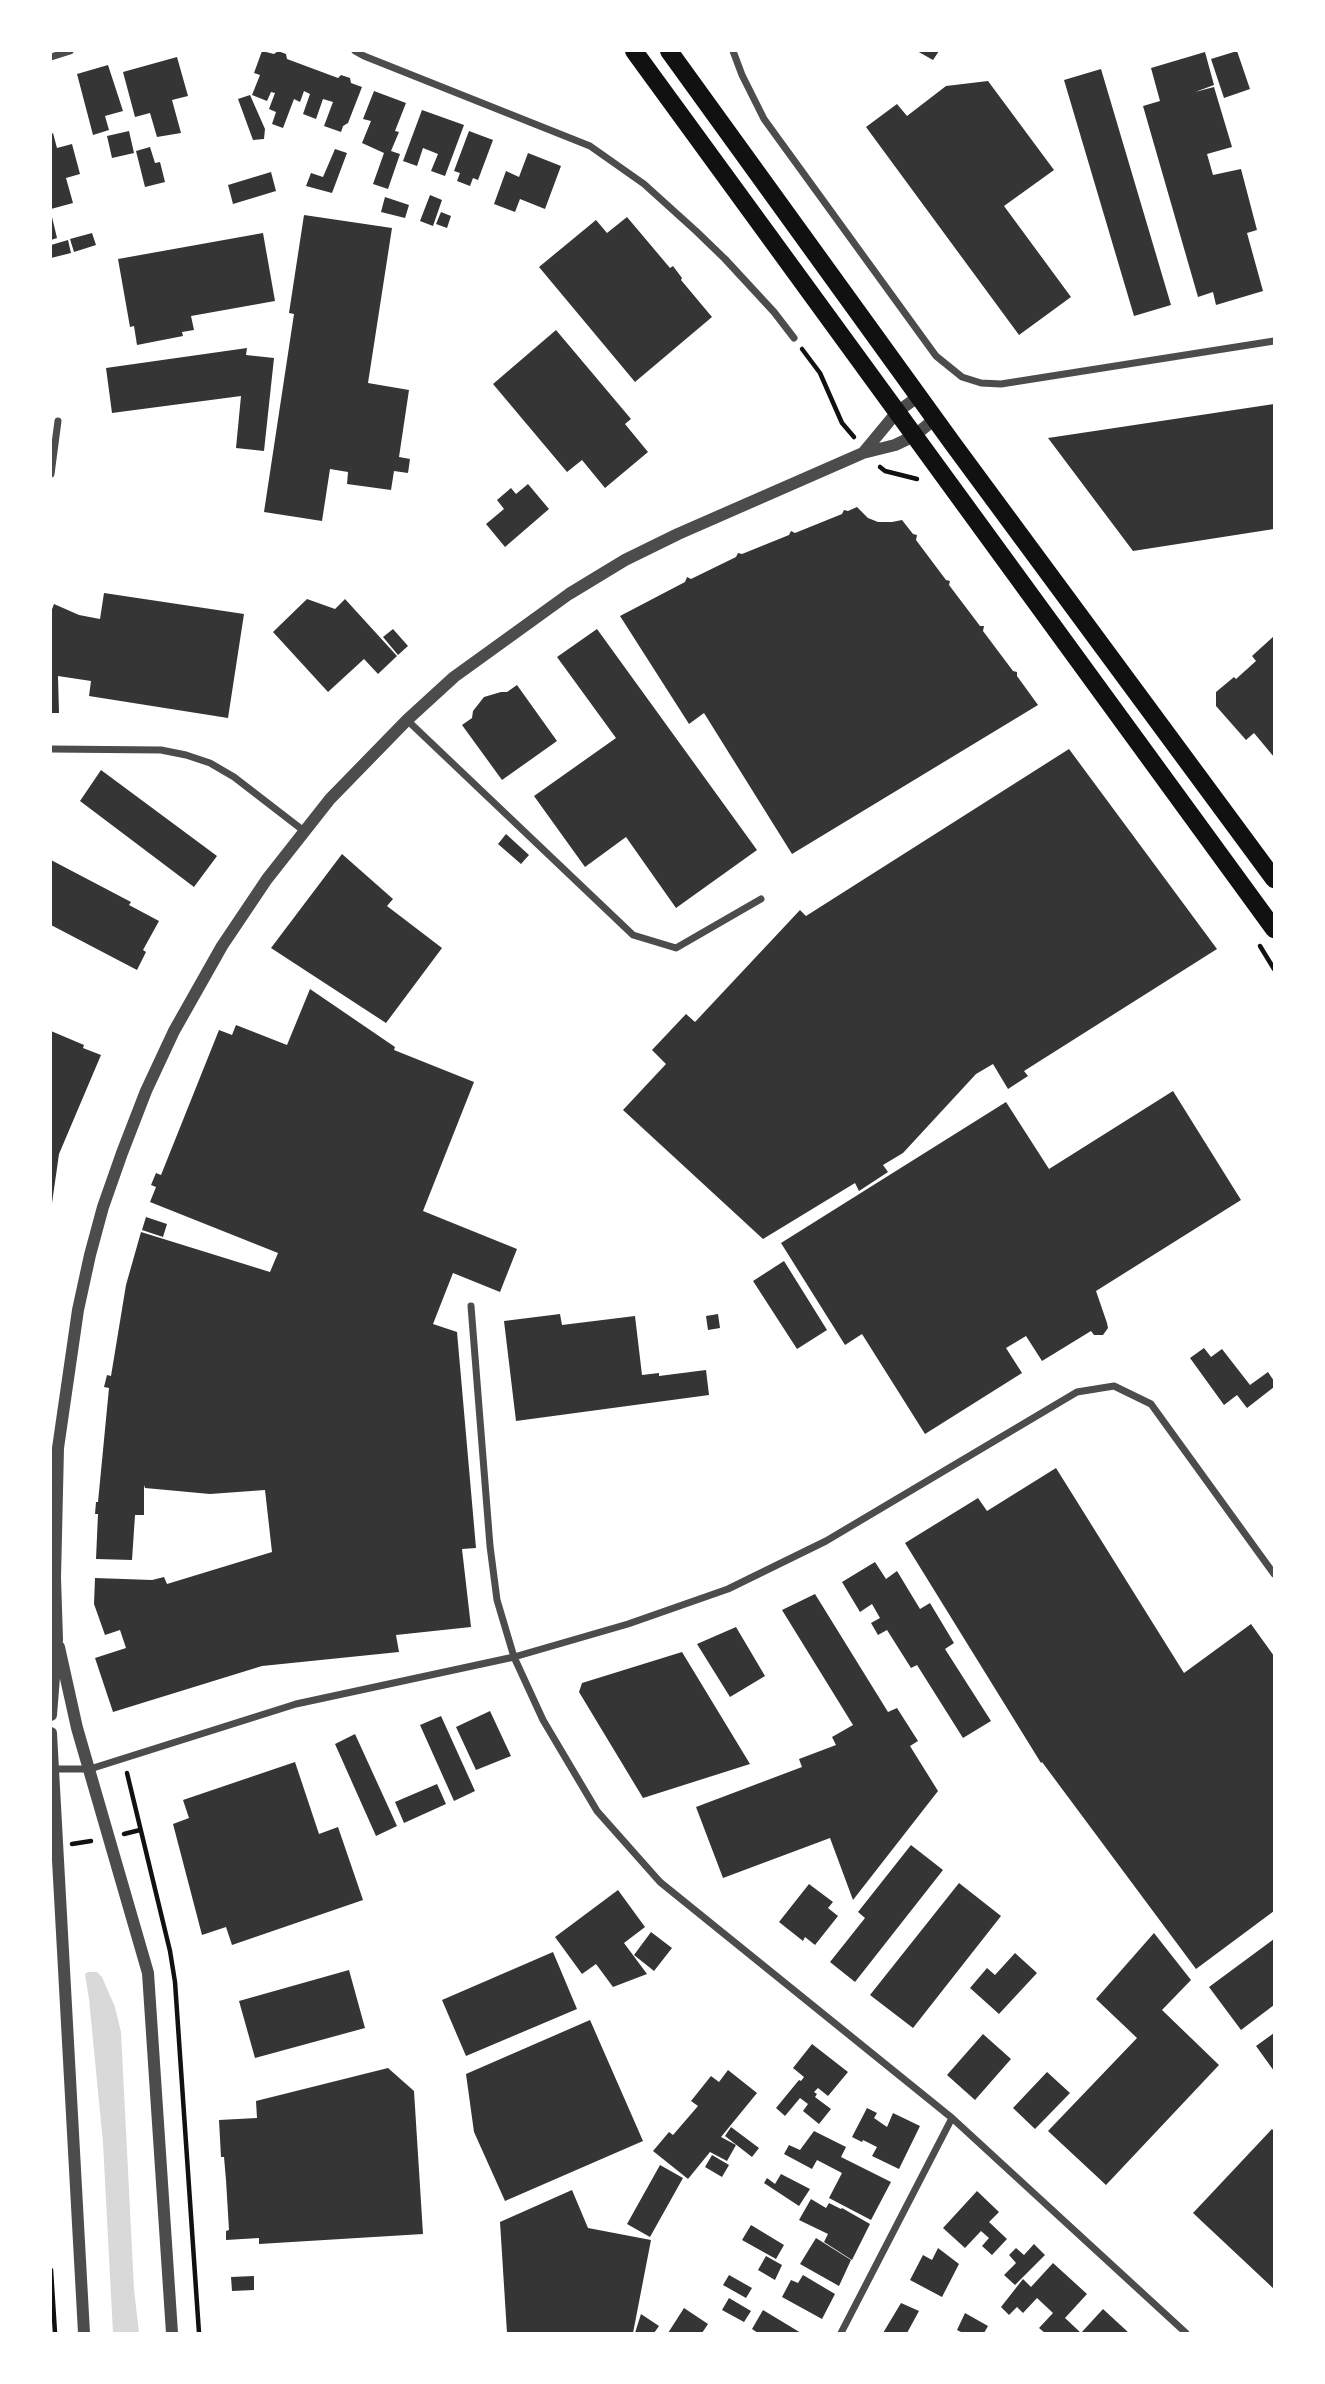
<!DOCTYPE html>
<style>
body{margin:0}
#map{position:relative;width:1325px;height:2384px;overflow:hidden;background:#fff;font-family:Figtree,sans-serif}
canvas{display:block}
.frame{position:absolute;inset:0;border:52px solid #fff;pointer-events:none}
</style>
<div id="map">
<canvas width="1325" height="2384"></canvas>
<div class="frame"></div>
</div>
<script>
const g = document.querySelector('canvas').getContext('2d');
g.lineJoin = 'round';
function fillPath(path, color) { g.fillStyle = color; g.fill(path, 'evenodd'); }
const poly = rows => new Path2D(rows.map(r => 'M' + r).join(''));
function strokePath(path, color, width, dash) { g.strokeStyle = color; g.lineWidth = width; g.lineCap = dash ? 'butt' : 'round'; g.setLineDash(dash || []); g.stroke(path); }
fillPath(poly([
 [88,1972,97,1972,102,1977,115,2007,121,2032,134,2289,139,2333,113,2333,103,2143,89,1999,85,1974]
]), '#d9d9d9');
fillPath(poly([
 [262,51,274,54,278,51,286,54,287,59,338,78,341,75,350,78,351,83,362,87,348,123,343,126,341,132,324,126,333,102,323,99,316,119,303,114,310,94,304,91,300,102,294,99,283,128,272,124,276,112,269,109,275,93,271,92,267,101,252,95,260,75,254,73],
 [917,51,939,51,933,60],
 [1237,51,1250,89,1224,98,1211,59],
 [1205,52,1214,85,1195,92,1214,87,1232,147,1207,154,1213,175,1241,169,1257,230,1247,233,1263,291,1216,305,1213,292,1198,297,1143,106,1160,101,1151,68],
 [177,57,188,96,172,100,181,133,157,137,150,113,135,117,123,72],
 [108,65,123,111,105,116,109,130,93,135,77,74],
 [1101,69,1171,305,1134,316,1064,80],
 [988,81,1054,170,1004,206,1071,297,1019,335,866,127,897,104,907,116,946,86],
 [374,91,406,103,395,131,399,132,391,151,400,154,388,189,373,184,384,153,362,143,371,121,363,119],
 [250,95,265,129,264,139,253,140,238,99],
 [422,110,464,125,445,176,431,171,438,154,423,148,417,166,403,161],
 [129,131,134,153,112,158,107,136],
 [469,131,493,140,478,180,473,178,470,186,457,181,460,173,454,171],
 [53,133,57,148,72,144,80,174,66,178,73,203,51,209,51,134],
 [150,147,155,163,160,162,165,182,145,187,136,151],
 [335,149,347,153,332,193,306,186,311,173,323,177],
 [528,153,561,166,545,209,520,199,515,212,494,204,506,171,519,177],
 [271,172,276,191,233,204,228,185],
 [430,195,442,200,433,226,420,221],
 [385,197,409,205,405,218,381,212],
 [441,212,451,216,447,228,436,224],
 [304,215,392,228,368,383,409,390,399,457,410,459,408,473,394,471,391,490,347,484,348,472,330,469,322,521,264,512,294,314,289,313],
 [52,217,57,238,51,240,51,218],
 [627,217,670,268,673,266,682,278,681,280,712,317,635,382,539,267,596,220,607,233],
 [92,233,96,245,74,252,70,239],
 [263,233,275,301,191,316,194,330,182,332,183,336,137,345,134,326,130,327,118,259],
 [68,240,71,253,51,258,51,245],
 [556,330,631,419,625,424,648,452,605,488,582,460,567,472,493,384],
 [247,348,246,355,274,358,264,451,236,448,241,396,112,413,106,368],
 [1274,404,1274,529,1133,551,1048,438],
 [528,484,549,509,505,547,486,524,504,509,497,500,511,488,516,494],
 [857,507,868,518,878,522,892,522,902,520,913,534,917,535,916,540,946,580,950,581,949,585,980,626,984,626,983,631,1013,671,1017,672,1017,676,1038,705,792,854,704,713,689,724,620,616,685,582,687,577,691,579,736,557,738,553,742,554,789,535,791,531,795,533,842,514,844,510,848,511],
 [104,593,244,614,228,718,89,696,91,681,58,676,59,713,51,713,51,612,54,604,79,615,100,619],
 [307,599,335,609,345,599,397,656,378,674,364,659,328,692,273,632],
 [393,629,408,646,398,655,383,637],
 [597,629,757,850,676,908,626,837,585,867,534,796,616,738,557,657],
 [1274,636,1274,757,1254,733,1246,740,1216,706,1216,692,1234,677,1236,679,1256,661,1252,656],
 [517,685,557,741,502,780,462,725,472,718,473,711,484,697,501,692,507,692],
 [1069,749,1217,949,1024,1071,1028,1076,1008,1089,993,1064,976,1074,903,1153,883,1165,888,1172,859,1191,855,1183,763,1239,623,1110,666,1064,652,1050,686,1014,695,1022,800,910,806,916],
 [101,770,217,856,194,887,80,801],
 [506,834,529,855,521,864,498,844],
 [342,854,393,899,387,906,442,948,386,1023,271,948],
 [51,860,131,902,129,905,159,921,143,950,146,952,137,970,51,925],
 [310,989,395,1047,394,1050,474,1082,423,1211,517,1249,500,1292,453,1273,433,1324,457,1332,476,1548,462,1549,471,1627,396,1635,399,1652,262,1666,113,1712,95,1658,126,1648,120,1630,105,1635,94,1604,95,1578,152,1580,164,1577,167,1584,272,1552,265,1490,210,1494,145,1488,144,1485,144,1515,135,1515,132,1560,96,1559,98,1514,95,1514,96,1502,98,1502,109,1388,104,1387,107,1375,111,1376,126,1285,141,1232,270,1272,278,1253,150,1202,156,1187,151,1185,156,1173,161,1175,219,1030,232,1035,236,1025,287,1045],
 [51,1031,84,1045,83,1048,101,1055,59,1154,52,1203],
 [1173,1091,1241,1200,1096,1291,1107,1323,1108,1328,1103,1335,1094,1335,1091,1331,1042,1361,1026,1336,1006,1348,1022,1373,925,1434,862,1334,845,1345,781,1243,1006,1102,1049,1169],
 [146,1217,167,1224,163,1237,142,1230],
 [784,1261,827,1330,797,1349,753,1281],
 [560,1314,562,1325,635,1316,642,1375,659,1373,659,1376,706,1370,709,1395,516,1421,504,1321],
 [718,1314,720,1328,708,1330,706,1316],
 [1204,1348,1211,1357,1222,1349,1250,1385,1268,1372,1274,1381,1274,1387,1247,1408,1237,1395,1224,1405,1190,1358],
 [1056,1468,1184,1673,1251,1624,1274,1656,1274,1911,1196,1969,1042,1762,1041,1763,905,1543,978,1498,987,1511],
 [875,1562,886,1579,897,1571,920,1609,930,1603,954,1643,945,1649,991,1721,963,1738,917,1665,911,1668,887,1630,878,1635,871,1623,880,1618,872,1604,860,1612,842,1582],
 [815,1594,888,1712,897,1708,918,1741,910,1746,938,1791,853,1900,830,1838,723,1878,696,1807,802,1767,799,1759,836,1745,832,1737,853,1725,782,1610],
 [736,1627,765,1676,730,1697,697,1644],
 [682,1652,750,1764,643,1798,579,1692,582,1683],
 [490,1711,511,1756,476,1770,456,1727],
 [441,1716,475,1791,454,1801,420,1725],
 [355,1734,397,1826,376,1836,335,1744],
 [295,1762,319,1834,338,1827,363,1900,232,1945,226,1927,202,1935,173,1824,189,1818,183,1800],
 [437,1784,446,1804,404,1823,395,1802],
 [911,1845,943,1870,855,1982,830,1962,865,1918,858,1912],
 [959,1883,1001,1916,913,2028,870,1995],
 [809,1884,833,1902,828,1908,838,1916,815,1945,805,1937,803,1941,779,1922],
 [618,1890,645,1927,624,1943,647,1974,613,1987,596,1964,582,1974,555,1937],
 [651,1932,672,1948,654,1971,634,1955],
 [1154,1933,1191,1980,1162,2010,1219,2065,1106,2185,1048,2131,1137,2038,1096,1999],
 [1274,1939,1274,2005,1241,2030,1209,1987],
 [553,1952,577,2009,466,2056,442,2000],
 [1015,1953,1037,1973,999,2014,970,1988,987,1968,995,1975],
 [349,1970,365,2028,255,2058,239,2001],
 [590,2020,643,2141,505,2201,474,2132,466,2074],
 [1274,2033,1274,2071,1256,2046],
 [983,2034,1011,2059,975,2100,947,2075],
 [812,2044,848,2072,828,2096,818,2088,814,2092,817,2094,815,2097,831,2109,819,2124,803,2111,808,2104,800,2098,785,2116,776,2108,799,2080,801,2081,804,2077,793,2068],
 [388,2068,414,2091,423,2234,259,2244,259,2238,226,2240,226,2231,229,2230,226,2180,224,2157,221,2157,219,2120,257,2118,256,2101],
 [728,2070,757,2093,721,2137,736,2145,727,2161,710,2152,688,2179,653,2151,669,2132,673,2135,698,2106,691,2101,711,2076,719,2082],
 [1047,2072,1070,2093,1035,2129,1013,2108],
 [867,2108,877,2113,874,2118,887,2127,893,2113,920,2126,899,2169,872,2156,877,2147,863,2140,862,2142,852,2137],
 [731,2127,759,2148,752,2157,725,2136],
 [1272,2129,1274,2131,1274,2289,1193,2213],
 [814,2131,846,2147,841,2157,891,2182,871,2220,829,2198,842,2173,817,2160,812,2169,784,2154,789,2145,800,2150],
 [712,2155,729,2165,722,2177,705,2167],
 [660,2165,683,2178,650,2237,627,2224],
 [781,2174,810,2189,799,2206,764,2183,767,2178,775,2184],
 [572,2190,588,2228,651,2240,633,2333,507,2333,500,2222],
 [977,2191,999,2212,989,2222,1007,2239,992,2255,982,2246,989,2238,981,2231,965,2248,943,2228],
 [811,2199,826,2208,829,2203,841,2209,842,2208,870,2224,852,2260,824,2242,828,2234,799,2220],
 [751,2225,784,2245,776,2259,742,2240],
 [816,2238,851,2260,839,2286,800,2264],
 [1034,2244,1045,2255,1015,2285,1004,2275,1016,2263,1009,2255,1016,2248,1024,2255],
 [938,2248,959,2264,942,2297,910,2280,923,2255,932,2260],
 [766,2256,782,2265,775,2280,758,2270],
 [1053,2263,1087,2294,1065,2318,1081,2333,1103,2309,1129,2333,1045,2333,1039,2328,1053,2313,1037,2298,1023,2313,1017,2307,1009,2315,1001,2307,1023,2279,1031,2287],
 [729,2275,752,2288,746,2298,723,2285],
 [803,2275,835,2294,822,2319,782,2297,791,2280,798,2283],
 [254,2276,254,2290,232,2291,231,2277],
 [729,2298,751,2311,744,2322,722,2310],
 [901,2303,919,2311,907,2333,883,2333],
 [684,2308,708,2324,702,2333,668,2333],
 [763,2310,801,2333,758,2333,752,2329],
 [965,2313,988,2326,984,2333,963,2333,957,2330],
 [641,2314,659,2326,654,2333,635,2333]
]), '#353535');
strokePath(poly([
 [802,349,820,373,842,423,854,437],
 [880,467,885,471,917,479],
 [1260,946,1274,969],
 [127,1773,170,1951,175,1982,199,2333],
 [124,1834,140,1830],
 [72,1844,91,1841],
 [51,2270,55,2333]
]), '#111', 4.5);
strokePath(poly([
 [355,51,364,56,590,146,644,184,696,231,725,259,774,312,794,338],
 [733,51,742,75,764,119,936,356,962,377,981,383,1001,384,1274,341],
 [51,57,70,51],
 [51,474,58,421],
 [407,720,633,935,676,948,761,899],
 [51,749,161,750,186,755,210,763,234,777,304,831],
 [471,1306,490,1546,497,1600,514,1657,543,1720,597,1811,660,1882,952,2118,1186,2333],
 [53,1769,90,1769,296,1704,514,1657,628,1624,728,1589,826,1541,1077,1392,1114,1386,1151,1404,1274,1574],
 [841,2333,952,2118]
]), '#4c4c4c', 7);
strokePath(poly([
 [863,453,897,412,919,396],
 [59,1647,77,1728,148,1973,172,2333],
 [51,1715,57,1639,55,1578,58,1448,78,1310,90,1255,103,1207,122,1153,146,1091,174,1031,222,946,267,879,330,799,407,720,454,677,569,594,625,560,678,534,863,453,895,445,914,436,936,418],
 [51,1733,84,2333]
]), '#4c4c4c', 12);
strokePath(poly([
 [634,51,1274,929],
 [669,51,953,444,1274,879]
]), '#111', 18);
</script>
